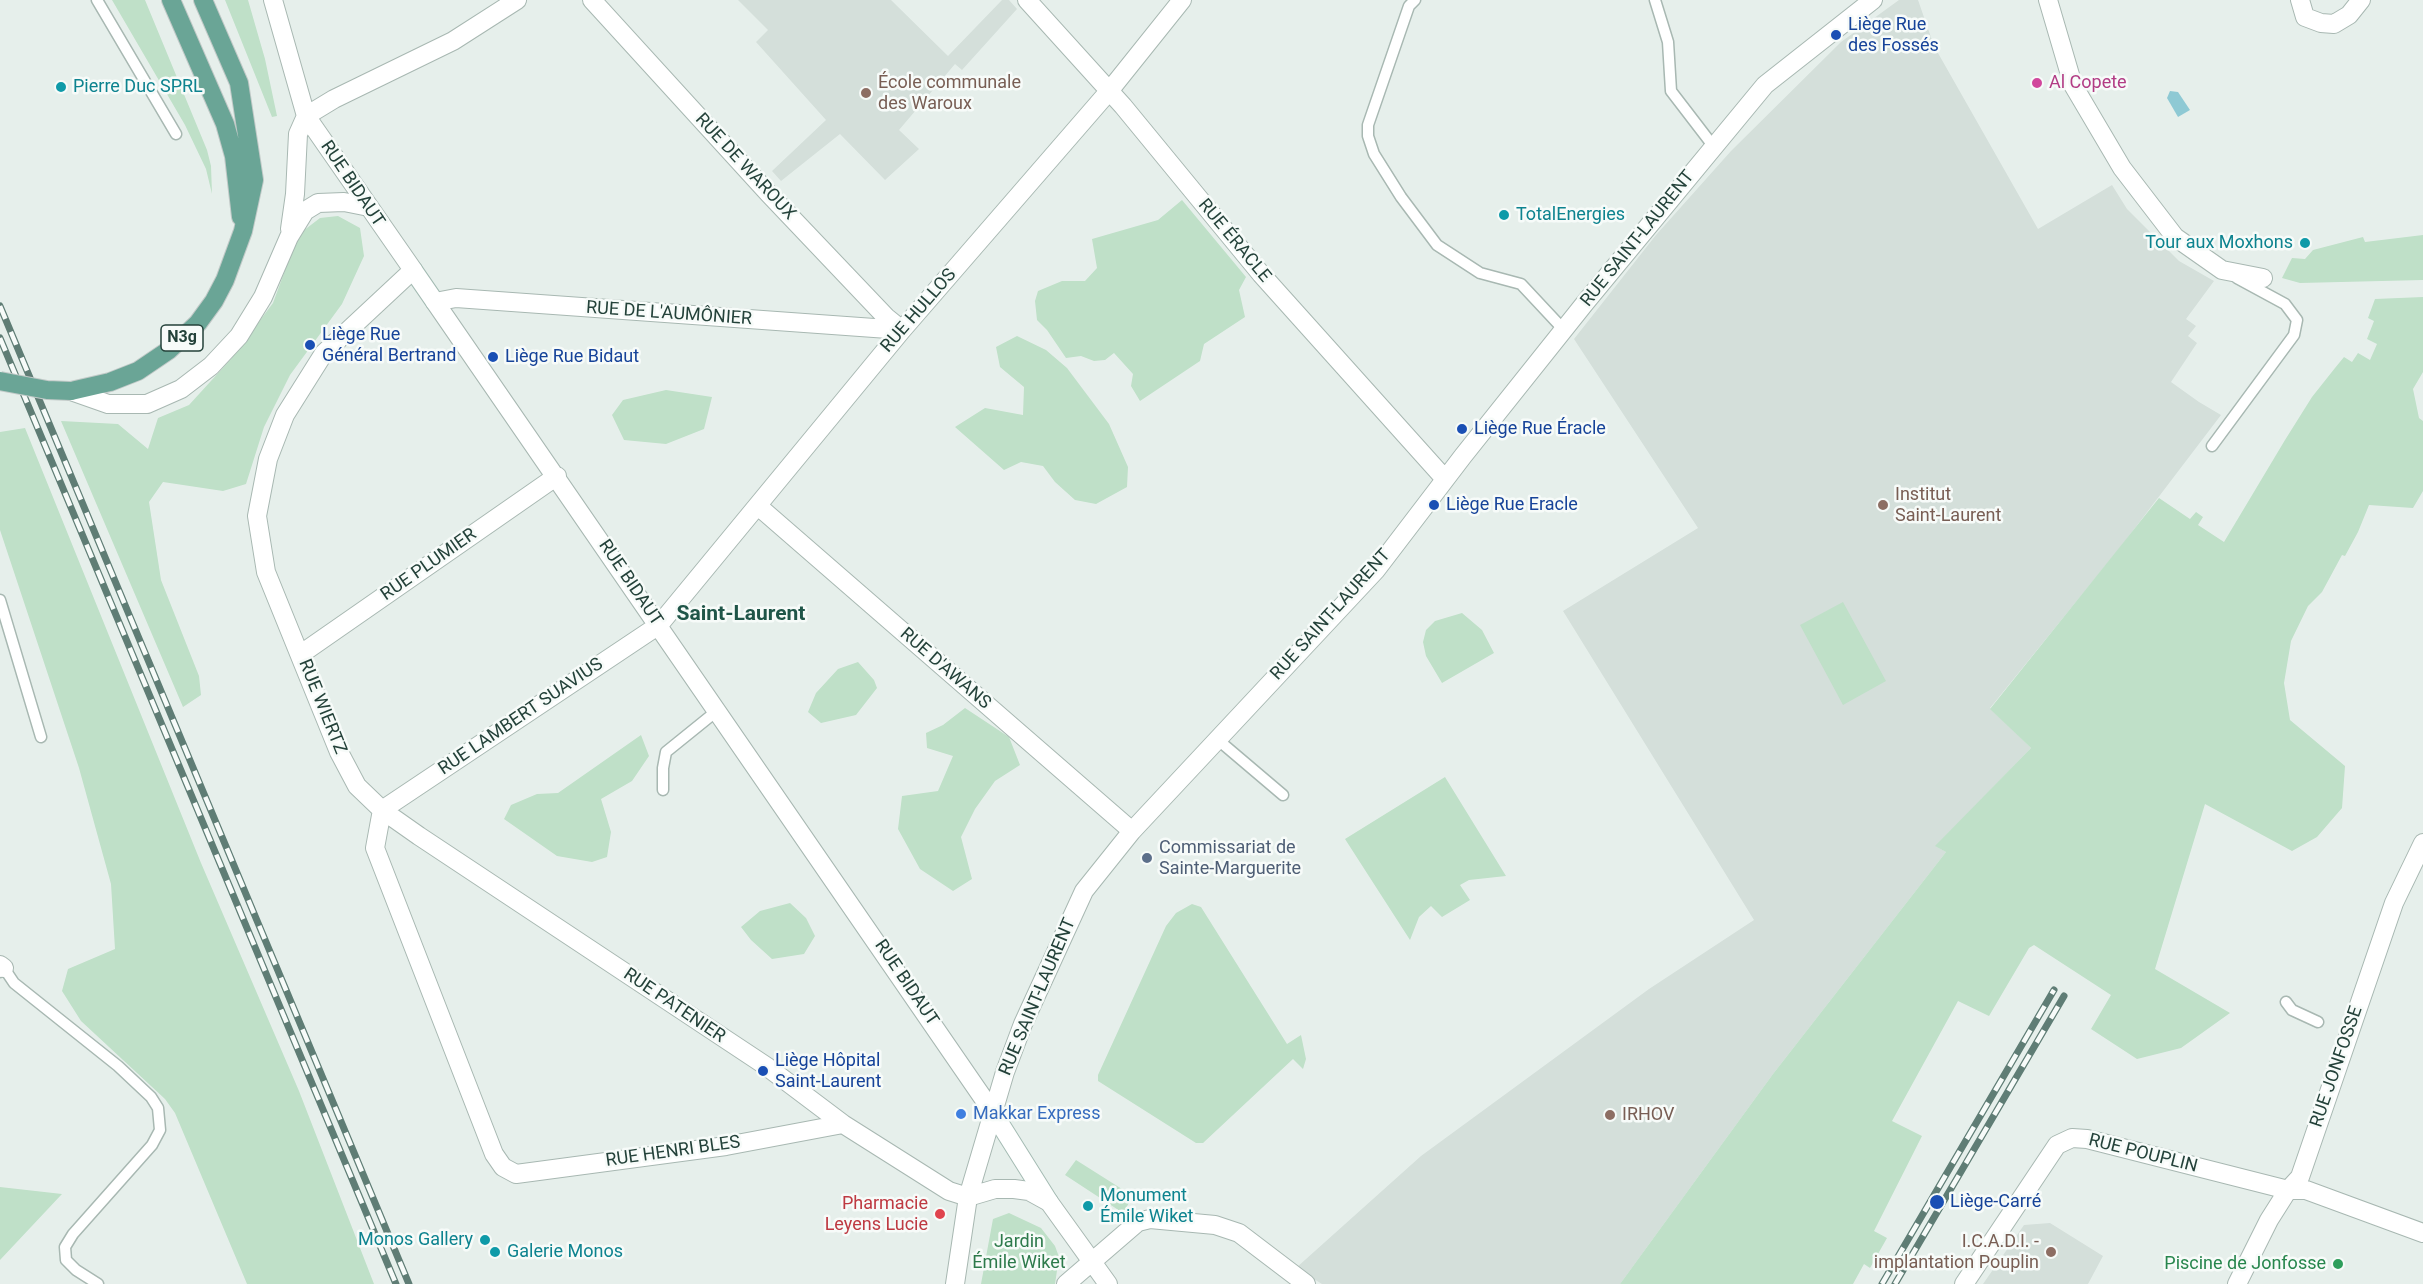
<!DOCTYPE html>
<html>
<head>
<meta charset="utf-8">
<style>
  body { margin:0 }
  canvas { display:block; background:#e6efeb }
</style>
</head>
<body>
<canvas width="2423" height="1284"></canvas>
<script>
const g = document.querySelector('canvas').getContext('2d');
g.lineJoin = 'round';
function fillPath(path, color) { g.fillStyle = color; g.fill(path, 'evenodd'); }
const shape = rows => new Path2D(rows.map(r => 'M' + r).join(''));
function stroke(path, color, width, dash) { g.strokeStyle = color; g.lineWidth = width; g.lineCap = dash ? 'butt' : 'round'; g.setLineDash(dash || []); g.stroke(path); }
function label(font, color, halo, rows, align = 'center') {
  g.font = font + ' Roboto,sans-serif'; g.lineWidth = 5; g.setLineDash([]); g.textBaseline = 'middle'; g.strokeStyle = halo; g.fillStyle = color; for (const [text, x, y, turn = 0] of rows) {
    g.save(); g.translate(x, y); g.rotate((+turn || 0) * Math.PI / 180); g.textAlign = isNaN(turn) ? turn : align; if (halo) g.strokeText(text, 0, 0); g.fillText(text, 0, 0); g.restore();
  }
}
fillPath(shape([
  [738,0,891,0,948,56,1002,0,1009,0,1017,9,962,70,955,64,899,130,919,149,885,180,840,134,781,181,772,171,826,120,756,42,768,30],
  [1899,0,1918,0,1934,46,2038,229,2112,185,2127,209,2179,261,2214,281,2186,319,2196,326,2188,336,2197,343,2171,382,2199,402,2221,415,2122,545,1990,708,2031,748,1936,846,1946,852,1773,1074,1620,1284,1322,1284,1296,1268,1421,1156,1649,989,1754,920,1563,611,1698,528,1574,339,1656,235,1731,151,1841,42],
  [2050,1223,2103,1256,2088,1284,1983,1284,2024,1225]
]), '#d4dfda');
fillPath(shape([
  [112,0,145,0,207,150,211,166,212,194,206,169,185,125],
  [225,0,248,0,265,59,277,116,272,117],
  [1182,200,1246,277,1239,290,1245,317,1204,344,1200,361,1140,401,1131,386,1133,374,1114,353,1105,360,1094,361,1081,356,1066,358,1047,330,1037,320,1035,301,1038,291,1062,281,1085,281,1097,268,1092,239,1158,220],
  [338,216,360,228,364,256,342,304,290,375,264,427,246,484,223,491,163,482,149,502,161,580,199,676,201,695,183,707,61,421,118,424,148,449,158,418,189,405,231,359,273,303,291,254,303,231,320,218],
  [2423,235,2423,280,2300,283,2282,278,2292,258,2305,259,2313,250,2363,237,2365,242],
  [2423,297,2423,372,2413,389,2419,418,2423,421,2423,491,2413,508,2369,505,2358,532,2345,556,2342,555,2322,592,2308,606,2291,641,2284,683,2290,720,2345,766,2342,808,2317,837,2292,851,2205,804,2155,969,2230,1013,2181,1048,2137,1059,2091,1029,2111,995,2034,945,2029,948,1989,1016,1958,1001,1892,1121,1922,1136,1874,1231,1887,1238,1870,1268,1864,1264,1853,1284,1620,1284,1773,1074,1946,852,1935,846,2031,748,1990,709,2159,498,2190,519,2196,512,2203,517,2198,525,2224,542,2285,440,2312,397,2335,368,2344,357,2352,362,2358,353,2370,360,2377,344,2367,339,2374,321,2368,318,2375,299],
  [1017,336,1046,350,1067,368,1109,424,1128,467,1127,487,1096,504,1075,500,1055,482,1043,466,1021,462,1004,470,955,427,985,408,1023,415,1024,387,1000,367,996,347],
  [666,390,712,397,704,429,666,444,624,440,612,415,623,400],
  [25,428,201,863,299,1091,374,1284,247,1284,175,1113,165,1099,81,1021,62,991,68,969,115,949,111,884,79,768,0,530,0,432],
  [1843,602,1886,681,1843,705,1800,625],
  [1462,613,1482,630,1494,653,1442,683,1426,656,1423,642,1426,630,1435,621],
  [858,662,874,680,877,688,856,715,821,723,808,712,816,693,838,669],
  [965,708,1009,737,1020,765,995,781,975,809,961,837,972,879,953,891,920,869,898,829,902,796,938,791,953,756,927,748,926,733,943,725],
  [641,735,649,756,632,781,601,799,611,832,607,857,592,862,557,856,504,819,511,805,537,794,558,793],
  [1445,777,1506,876,1469,880,1460,885,1470,900,1442,917,1431,906,1419,917,1410,940,1345,839],
  [790,903,806,918,815,936,804,954,772,959,751,940,741,927,760,911],
  [1192,904,1201,907,1287,1044,1301,1035,1306,1059,1303,1069,1293,1059,1203,1143,1196,1143,1098,1081,1098,1075,1166,926,1176,913],
  [1076,1160,1133,1196,1123,1213,1065,1175],
  [0,1187,62,1194,0,1260],
  [1009,1213,1041,1228,1055,1246,1059,1257,1055,1284,981,1284,993,1219]
]), '#bfe0c8');
fillPath(shape([
  [2170,91,2178,92,2190,110,2178,117,2167,98]
]), '#8ec9d4');
const lane = shape([
  [97,0,176,134],
  [1415,0,1409,6,1368,125,1368,136,1374,154,1401,197,1437,245,1480,273,1521,284,1564,330],
  [1655,0,1668,42,1671,91,1714,147],
  [2212,446,2294,335,2297,320,2285,304,2237,278],
  [0,600,41,737],
  [1217,739,1283,795],
  [663,790,663,768,666,752,718,710],
  [0,972,4,968,14,983,118,1066,151,1097,158,1108,160,1130,152,1145,73,1234,65,1247,66,1260,76,1270,98,1284],
  [2286,1002,2292,1010,2318,1022]
]);
const street = shape([
  [273,0,306,116,413,270,324,353,285,415,268,459,257,516,266,572,339,752,357,786,382,810,419,836,766,1066,843,1124,949,1191,968,1197],
  [592,0,769,194,886,317,902,330],
  [1027,0,1123,106,1261,274,1445,479],
  [2048,0,2073,85,2122,168,2175,237,2222,270,2263,278],
  [2300,0,2305,17,2321,23,2334,24,2349,15,2361,0],
  [306,116,334,99,453,41,517,0],
  [290,229,295,194,298,134,306,116],
  [902,330,456,298,435,302,992,1111],
  [71,391,108,404,147,404,181,389,211,366,239,336,263,297,289,237,305,211,318,203,344,202,369,207],
  [758,506,1132,831],
  [301,654,557,476],
  [382,810,659,625,902,330,1110,90,1182,0],
  [382,810,375,848,494,1154,503,1167,516,1174,726,1146,843,1124],
  [0,965,4,968],
  [968,1197,995,1189,1014,1189,1029,1191,1049,1202,1108,1284],
  [955,1284,968,1197,1005,1072,1023,1024,1084,891,1132,831,1376,570,1463,456,1585,303,1765,85,1873,0],
  [1066,1284,1138,1222,1150,1219,1215,1225,1239,1233,1306,1284],
  [1964,1284,2057,1145,2072,1138,2087,1139,2288,1190,2306,1190,2423,1233],
  [2237,1284,2269,1220,2288,1190,2300,1177,2394,903,2423,843]
]);
const secondary = shape([
  [413,270,435,302],
  [992,1111,1049,1202]
]);
const primary = shape([
  [171,0,225,124,234,156,241,217],
  [71,391,110,382,138,371,169,350,198,323,214,301,225,280,243,231,254,180,239,83,203,0]
]);
stroke(lane, '#a8b8b2', 13);
stroke(street, '#a8b8b2', 20);
stroke(secondary, '#a4bbb3', 20);
stroke(primary, '#c2cac8', 20);
stroke(lane, '#fff', 10);
stroke(street, '#fff', 18);
stroke(secondary, '#fff', 18);
stroke(primary, '#6aa596', 18);
const rail = shape([
  [0,306,409,1284],
  [0,338,396,1284],
  [1882,1284,2054,990],
  [1895,1284,2064,996]
]);
stroke(rail, '#5f7d75', 7);
stroke(rail, '#f7fbf9', 4.5, [14]);
const primaryBridge = shape([
  [0,381,47,390,71,391]
]);
stroke(primaryBridge, '#c2cac8', 20, []);
stroke(primaryBridge, '#6aa596', 18);
for (const [x, y, r, color] of [
  [1836,35,6,"#1a4fb4"],
  [2037,83,6,"#d1479c"],
  [61,87,6,"#0f9aa8"],
  [866,93,6,"#8d6e63"],
  [1504,215,6,"#0f9aa8"],
  [2305,243,6,"#0f9aa8"],
  [310,345,6,"#1a4fb4"],
  [493,357,6,"#1a4fb4"],
  [1462,429,6,"#1a4fb4"],
  [1434,505,6,"#1a4fb4"],
  [1883,505,6,"#8d6e63"],
  [1147,858,6,"#5c6f8a"],
  [763,1071,6,"#1a4fb4"],
  [961,1114,6,"#3f7fe0"],
  [1610,1115,6,"#8d6e63"],
  [1937,1202,8,"#1a4fb4"],
  [1088,1206,6,"#0f9aa8"],
  [940,1214,6,"#e0444e"],
  [485,1240,6,"#0f9aa8"],
  [495,1252,6,"#0f9aa8"],
  [2051,1252,6,"#8d6e63"],
  [2338,1264,6,"#2e9e5b"]
]) { const dot = new Path2D(); dot.arc(x, y, r, 0, 2 * Math.PI); g.fillStyle = color; g.fill(dot); stroke(dot, '#f7fbf9', 2); }
for (const [x, y, w] of [
  [182,338,42]
]) { const box = new Path2D(); box.roundRect(x - w / 2, y - 13, w, 26, 4.5); g.fillStyle = '#f7fbf9'; g.fill(box); stroke(box, '#24423a', 1.5); }
label('bold 16px', '#24423a', null, [
  ["N3g",182,338]
]);
label('18px', '#164399', '#f7fbf9', [
  ["Liège Rue",1848,25],
  ["des Fossés",1848,46],
  ["Liège Rue",322,335],
  ["Général Bertrand",322,356],
  ["Liège Rue Bidaut",505,357],
  ["Liège Rue Éracle",1474,429],
  ["Liège Rue Eracle",1446,505],
  ["Liège Hôpital",775,1061],
  ["Saint-Laurent",775,1082],
  ["Liège-Carré",1950,1202]
], 'left');
label('18px', '#785e54', '#f7fbf9', [
  ["École communale",878,83],
  ["des Waroux",878,104],
  ["Institut",1895,495],
  ["Saint-Laurent",1895,516],
  ["IRHOV",1622,1115],
  ["I.C.A.D.I. -",2039,1242,"right"],
  ["implantation Pouplin",2039,1263,"right"]
], 'left');
label('18px', '#b23c85', '#f7fbf9', [
  ["Al Copete",2049,83]
], 'left');
label('18px', '#0d838f', '#f7fbf9', [
  ["Pierre Duc SPRL",73,87],
  ["TotalEnergies",1516,215],
  ["Tour aux Moxhons",2293,243,"right"],
  ["Monument",1100,1196],
  ["Émile Wiket",1100,1217],
  ["Monos Gallery",473,1240,"right"],
  ["Galerie Monos",507,1252]
], 'left');
label('18px', '#24423a', '#f7fbf9', [
  ["RUE DE WAROUX",745,167,47],
  ["RUE BIDAUT",352,184,56],
  ["RUE SAINT-LAURENT",1638,239,-51],
  ["RUE ÉRACLE",1234,241,50],
  ["RUE HULLOS",919,311,-49],
  ["RUE DE L'AUMÔNIER",669,314,4],
  ["RUE PLUMIER",429,565,-35],
  ["RUE BIDAUT",630,583,56],
  ["RUE SAINT-LAURENT",1331,615,-48],
  ["RUE D'AWANS",945,669,41],
  ["RUE WIERTZ",322,707,68],
  ["RUE LAMBERT SUAVIUS",521,717,-34],
  ["RUE BIDAUT",906,983,56],
  ["RUE SAINT-LAURENT",1038,997,-67],
  ["RUE PATENIER",674,1006,34],
  ["RUE JONFOSSE",2337,1067,-71],
  ["RUE HENRI BLES",673,1152,-8],
  ["RUE POUPLIN",2143,1154,14]
]);
label('18px', '#4e5e75', '#f7fbf9', [
  ["Commissariat de",1159,848],
  ["Sainte-Marguerite",1159,869]
], 'left');
label('18px', '#366cbe', '#f7fbf9', [
  ["Makkar Express",973,1114]
], 'left');
label('18px', '#be3a42', '#f7fbf9', [
  ["Pharmacie",928,1204],
  ["Leyens Lucie",928,1225]
], 'right');
label('18px', '#2d7a4b', '#f7fbf9', [
  ["Jardin",1019,1242],
  ["Émile Wiket",1019,1263]
]);
label('18px', '#27864d', '#f7fbf9', [
  ["Piscine de Jonfosse",2326,1264]
], 'right');
label('bold 21px', '#1f5548', '#f7fbf9', [
  ["Saint-Laurent",741,615]
]);
</script>
</body>
</html>
